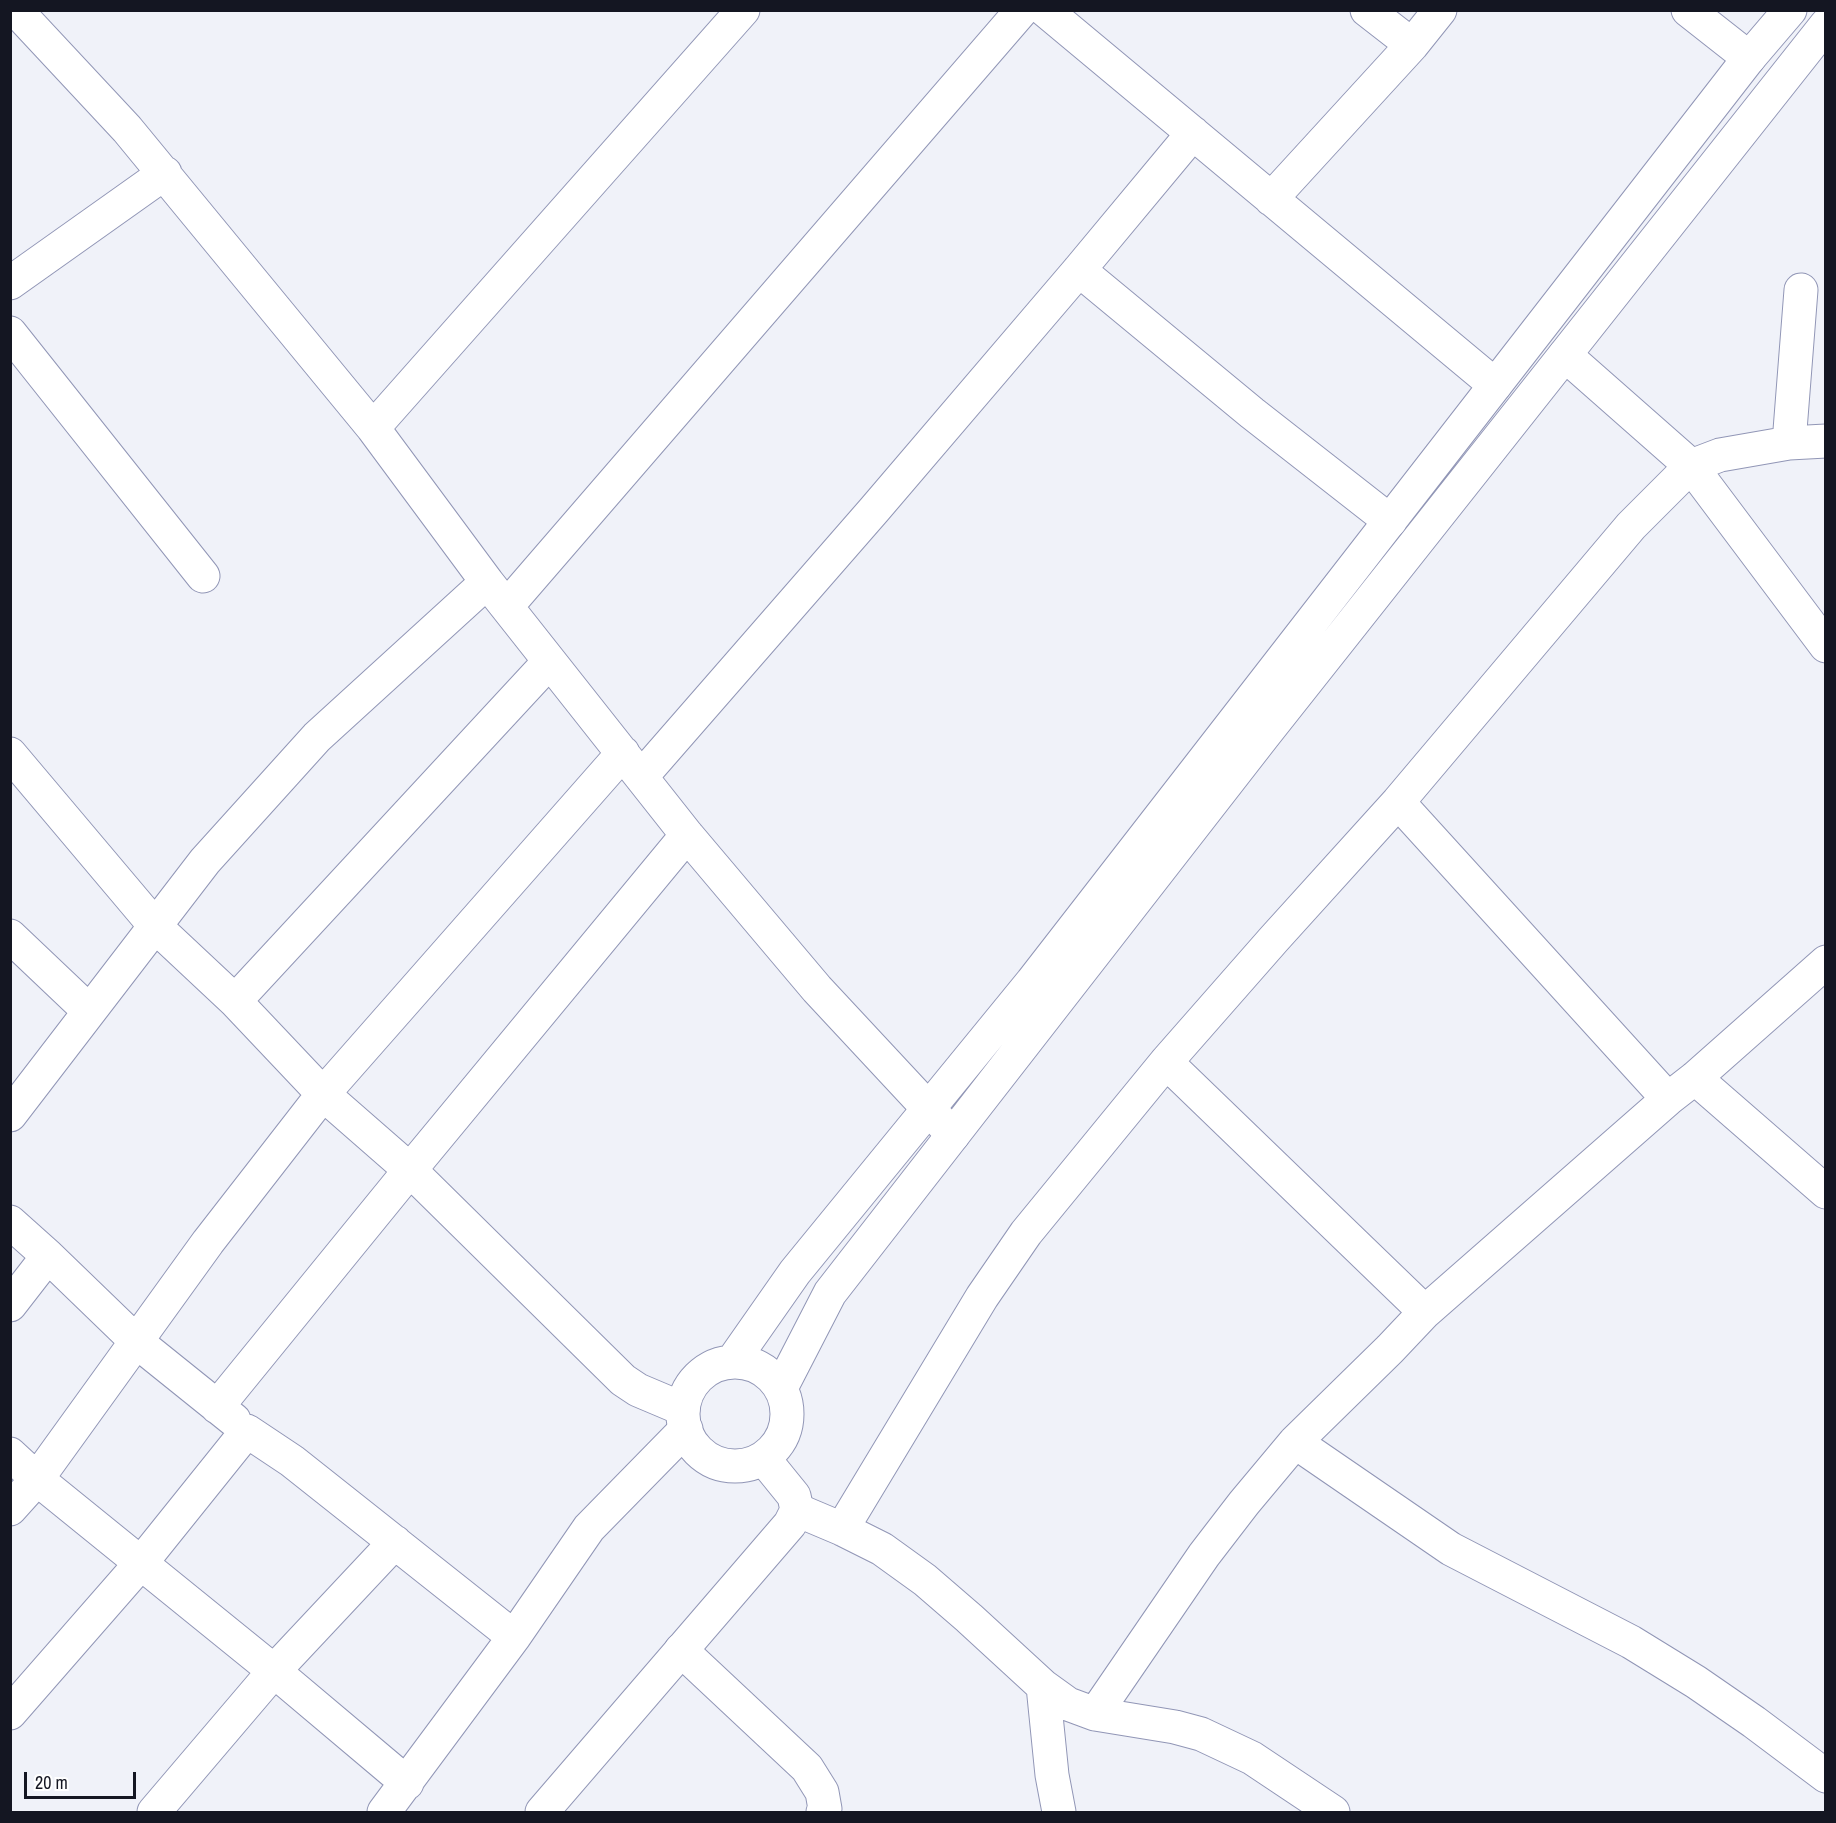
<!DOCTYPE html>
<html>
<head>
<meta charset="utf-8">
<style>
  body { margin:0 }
  #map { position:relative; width:1836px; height:1823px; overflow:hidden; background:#f0f2f9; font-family:"Archivo Narrow",sans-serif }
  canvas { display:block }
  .frame { position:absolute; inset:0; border:12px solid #141622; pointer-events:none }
  .scale { position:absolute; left:24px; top:1772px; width:112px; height:27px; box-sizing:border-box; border:3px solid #141622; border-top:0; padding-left:8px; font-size:18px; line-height:21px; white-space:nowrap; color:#141622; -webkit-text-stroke:4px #fff; paint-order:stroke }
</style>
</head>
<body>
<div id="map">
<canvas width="1836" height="1823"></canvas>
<div class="frame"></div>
<div class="scale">20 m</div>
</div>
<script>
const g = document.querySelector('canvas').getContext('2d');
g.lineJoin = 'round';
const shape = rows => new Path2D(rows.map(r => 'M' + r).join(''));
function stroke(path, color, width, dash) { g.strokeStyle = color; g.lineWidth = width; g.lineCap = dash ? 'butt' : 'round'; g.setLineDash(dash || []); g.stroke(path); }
const minor = shape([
  [16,10,127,129,373,428,487,582,687,835,817,989,953,1135],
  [1045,10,1495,385],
  [1367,10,1412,45],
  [1688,10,1749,58],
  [1271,199,1412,45,1440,10],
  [1079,270,1252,413,1390,521],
  [10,283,165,173],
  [10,333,203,576],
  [1565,355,1691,466,1826,646],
  [373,428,743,10],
  [1789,443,1801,290],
  [507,606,1022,10],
  [10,754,156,927,235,1001,323,1094,410,1170,623,1380,638,1390,683,1409],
  [642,776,874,510,1079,270,1193,133],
  [1398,802,1668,1099],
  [10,936,89,1011],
  [235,1001,549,662],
  [1166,1062,1425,1312],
  [1695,1078,1826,1192],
  [10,1115,205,861,317,737,487,582],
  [10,1222,48,1256,137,1342,234,1420],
  [10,1305,48,1256],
  [217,1407,410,1170,687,835],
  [1295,1442,1451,1549,1631,1642,1696,1682,1754,1722,1826,1776],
  [10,1454,37,1479,274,1671,407,1783],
  [10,1509,37,1479,208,1242,323,1094,623,753],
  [797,1510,842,1529,882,1549,925,1580,969,1618,1043,1686,1068,1704,1095,1714,1175,1727,1201,1734,1252,1758,1333,1812],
  [842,1529,982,1297,1026,1233,1166,1062,1274,939,1398,802,1631,526,1691,466,1720,455,1789,443,1826,441],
  [681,1650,807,1768,822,1792,825,1809,823,1812],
  [1043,1686,1052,1775,1059,1812],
  [10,1713,141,1563,247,1431,292,1461,514,1637],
  [1095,1714,1204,1555,1244,1503,1295,1442,1390,1349,1425,1312,1668,1099,1695,1078,1826,962],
  [154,1812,274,1671,395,1542],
  [384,1812,514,1637,589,1528,686,1429]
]);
const major = shape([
  '683 1414a52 52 0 1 1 104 0a52 52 0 1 1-104 0Z',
  [732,1362,795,1272,1032,982,1749,58,1790,10],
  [781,1388,830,1293,1264,735,1826,25],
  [542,1812,790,1524,797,1510,794,1496,764,1459]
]);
stroke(minor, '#9196b6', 35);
stroke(major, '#9196b6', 35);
stroke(minor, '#fff', 33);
stroke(major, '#fff', 33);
</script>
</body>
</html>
